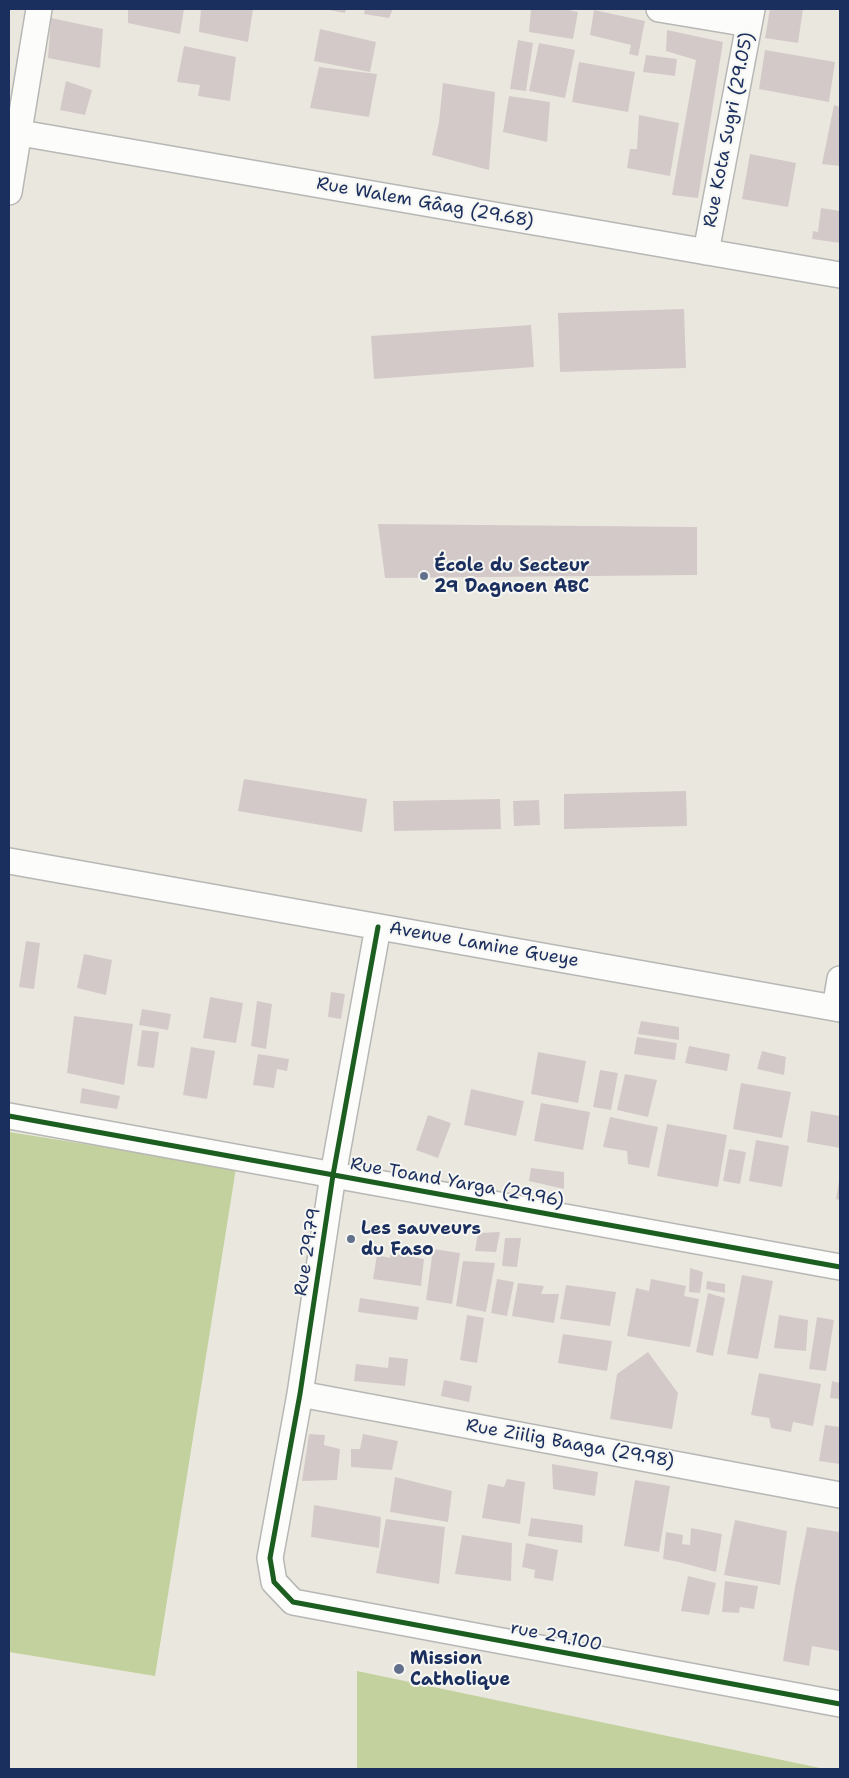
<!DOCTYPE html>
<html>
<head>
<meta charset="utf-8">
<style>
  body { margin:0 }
  #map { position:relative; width:849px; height:1778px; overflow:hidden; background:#eae8de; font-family:"Shantell Sans",sans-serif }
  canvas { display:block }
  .frame { position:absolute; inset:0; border:10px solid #1b2f5e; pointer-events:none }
</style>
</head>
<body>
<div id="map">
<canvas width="849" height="1778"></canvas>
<div class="frame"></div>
</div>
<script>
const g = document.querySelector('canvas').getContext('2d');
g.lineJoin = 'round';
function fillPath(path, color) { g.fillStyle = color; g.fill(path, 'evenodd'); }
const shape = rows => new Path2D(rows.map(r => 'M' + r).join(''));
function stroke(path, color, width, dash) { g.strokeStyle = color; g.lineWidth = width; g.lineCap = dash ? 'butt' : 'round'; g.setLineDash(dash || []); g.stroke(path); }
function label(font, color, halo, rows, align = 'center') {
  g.font = font + ' "Shantell Sans",sans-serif'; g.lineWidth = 4; g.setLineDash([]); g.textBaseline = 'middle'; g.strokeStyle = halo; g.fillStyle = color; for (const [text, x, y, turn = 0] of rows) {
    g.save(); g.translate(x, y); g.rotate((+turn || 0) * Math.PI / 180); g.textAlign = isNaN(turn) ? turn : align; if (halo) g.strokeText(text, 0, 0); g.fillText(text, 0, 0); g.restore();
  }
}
fillPath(shape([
  [9,1132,236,1168,155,1676,9,1652],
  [357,1671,825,1769,357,1769]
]), '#c2d19d');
fillPath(shape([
  [128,9,184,9,180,34,128,23],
  [201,9,253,9,248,42,199,32],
  [324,9,346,9,345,13],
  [365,9,393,9,389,18,364,14],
  [531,9,564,9,578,12,573,39,529,32],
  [770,9,803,9,798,43,765,38],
  [594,10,645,21,638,56,629,54,631,45,590,35],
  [51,18,103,29,100,68,48,58],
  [320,29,376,42,370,72,314,61],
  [667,30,723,42,698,198,672,195,696,60,666,51],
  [518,40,533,43,526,91,510,89],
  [539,43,575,50,565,98,529,91],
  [184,46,236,57,230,101,198,96,200,85,177,82],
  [765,50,835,62,829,102,759,89],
  [646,55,677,59,675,76,643,72],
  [579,62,635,72,628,112,572,102],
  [319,67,377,74,369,117,310,108],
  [66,81,92,90,85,115,60,110],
  [443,83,495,92,489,170,432,155,439,122],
  [509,96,550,102,547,142,503,132],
  [834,105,840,107,840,166,822,164],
  [639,115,679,123,670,176,627,168,630,149,637,149],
  [750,154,796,163,788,207,742,199],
  [821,208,840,211,840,243,812,239,813,231,818,232],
  [684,309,686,368,560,372,558,313],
  [531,325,534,367,374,379,371,336],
  [378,524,697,527,697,575,385,578],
  [244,779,367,799,362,832,238,811],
  [686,791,687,826,564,829,564,794],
  [500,799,501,829,394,831,393,801],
  [539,800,540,825,514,826,513,801],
  [26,941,40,943,34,989,19,987],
  [84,954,112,960,106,995,77,988],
  [331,992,345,994,341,1019,328,1017],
  [210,997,243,1003,236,1043,203,1038],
  [257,1001,272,1004,266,1049,251,1046],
  [142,1009,171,1014,168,1030,139,1025],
  [74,1016,133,1024,124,1085,67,1073],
  [641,1021,679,1027,679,1040,638,1034],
  [142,1030,159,1032,154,1068,137,1066],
  [637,1037,677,1043,675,1060,634,1054],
  [689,1046,730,1054,727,1071,685,1063],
  [191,1047,215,1051,207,1099,183,1095],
  [762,1051,786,1057,784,1075,757,1069],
  [538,1052,586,1061,578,1103,531,1094],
  [258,1054,289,1059,287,1071,277,1069,274,1088,253,1085],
  [600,1070,618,1073,611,1110,593,1107],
  [625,1074,657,1080,648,1117,617,1110],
  [741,1083,791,1092,782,1138,733,1129],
  [82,1088,120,1096,117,1109,80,1103],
  [471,1089,524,1101,516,1136,464,1125],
  [541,1103,590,1112,583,1150,534,1141],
  [811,1111,840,1116,840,1148,807,1142],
  [428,1115,451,1123,438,1158,416,1150],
  [610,1117,658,1127,649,1168,628,1164,627,1151,603,1147],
  [667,1124,727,1135,718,1187,657,1176],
  [756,1140,789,1146,782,1187,749,1181],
  [729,1149,746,1152,740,1184,723,1181],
  [531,1168,564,1172,564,1189,529,1181],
  [839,1181,840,1181,840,1200,836,1199],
  [500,1232,496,1252,475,1251,478,1233],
  [505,1238,521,1238,517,1267,502,1266],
  [433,1249,460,1253,452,1304,426,1300],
  [391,1253,424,1259,421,1286,373,1279,377,1255,390,1258],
  [463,1261,495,1263,486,1312,456,1306],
  [690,1268,703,1272,700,1293,689,1292],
  [742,1275,773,1281,758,1359,727,1354],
  [497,1279,514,1282,507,1316,491,1313],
  [651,1279,686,1286,684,1296,699,1299,690,1347,627,1336,636,1288,649,1291],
  [707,1281,725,1284,725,1293,706,1289],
  [518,1283,544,1286,541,1294,559,1294,554,1323,512,1316],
  [566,1285,616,1292,610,1326,560,1319],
  [708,1293,725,1298,713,1356,696,1352],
  [360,1298,419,1307,417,1320,358,1312],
  [467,1315,484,1318,477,1363,460,1360],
  [779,1315,808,1320,806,1351,774,1348],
  [817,1317,834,1320,826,1371,809,1369],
  [563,1334,612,1341,607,1371,558,1363],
  [648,1352,678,1393,672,1429,610,1419,617,1374],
  [389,1357,408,1359,405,1386,354,1381,356,1364,388,1368],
  [759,1373,821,1384,813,1426,793,1422,791,1432,771,1428,769,1418,751,1415],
  [444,1380,472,1386,469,1402,441,1396],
  [832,1381,840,1383,840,1399,830,1398],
  [825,1425,840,1427,840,1464,819,1461],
  [309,1434,325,1435,324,1445,340,1449,337,1480,302,1481],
  [363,1434,398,1441,392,1470,351,1467,351,1449,360,1449],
  [552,1464,598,1472,595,1496,553,1489],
  [395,1477,452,1491,448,1522,390,1512],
  [507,1479,525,1482,520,1524,482,1518,488,1484,504,1487],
  [635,1480,670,1486,659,1552,624,1546],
  [314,1505,381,1517,379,1548,311,1537],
  [531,1518,583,1525,582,1543,528,1536],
  [386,1519,445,1527,439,1584,376,1573],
  [735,1520,787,1531,780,1585,724,1575],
  [807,1527,840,1532,840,1651,812,1646,809,1666,783,1661,795,1587],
  [691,1528,722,1534,716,1572,679,1562,663,1559,666,1532,683,1535,682,1544,690,1545],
  [462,1535,512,1543,511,1581,455,1574],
  [526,1543,558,1550,553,1581,534,1578,535,1570,522,1567],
  [688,1576,716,1583,709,1615,681,1611],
  [725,1581,758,1586,754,1609,740,1607,739,1613,722,1612]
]), '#d4c9c9');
const street = shape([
  [659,9,749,24],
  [9,131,840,275],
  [9,192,39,9],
  [706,252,752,9],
  [9,861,840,1009],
  [378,927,333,1175,300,1394,270,1558,274,1582,293,1602,840,1704],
  [835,1008,840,979],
  [9,1116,840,1267],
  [300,1394,840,1495]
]);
stroke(street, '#b7b7b5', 28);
stroke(street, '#fcfcfa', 25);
stroke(shape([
  [378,927,333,1175,300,1394,270,1558,274,1582,293,1602,840,1704],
  [9,1116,840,1267]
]), '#1b5e20', 5);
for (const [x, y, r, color] of [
  [424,576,5,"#63708b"],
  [351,1239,5,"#63708b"],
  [399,1669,6,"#63708b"]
]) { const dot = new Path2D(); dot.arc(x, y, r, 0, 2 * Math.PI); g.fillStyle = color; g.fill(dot); stroke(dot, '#f6f6f2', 2); }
label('18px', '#1b2f5e', '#f6f6f2', [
  ["Rue Kota Sugri (29.05)",729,130,-79],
  ["Rue Walem Gâag (29.68)",425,203,10],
  ["Avenue Lamine Gueye",484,945,10],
  ["Rue Toand Yarga (29.96)",457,1183,10],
  ["Rue 29.79",308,1252,-81],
  ["Rue Ziilig Baaga (29.98)",570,1444,10],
  ["rue 29.100",556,1637,11]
]);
label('bold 18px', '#1b2f5e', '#f6f6f2', [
  ["École du Secteur",434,566],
  ["29 Dagnoen ABC",434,587],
  ["Les sauveurs",361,1229],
  ["du Faso",361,1250],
  ["Mission",410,1659],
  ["Catholique",410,1680]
], 'left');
</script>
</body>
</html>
